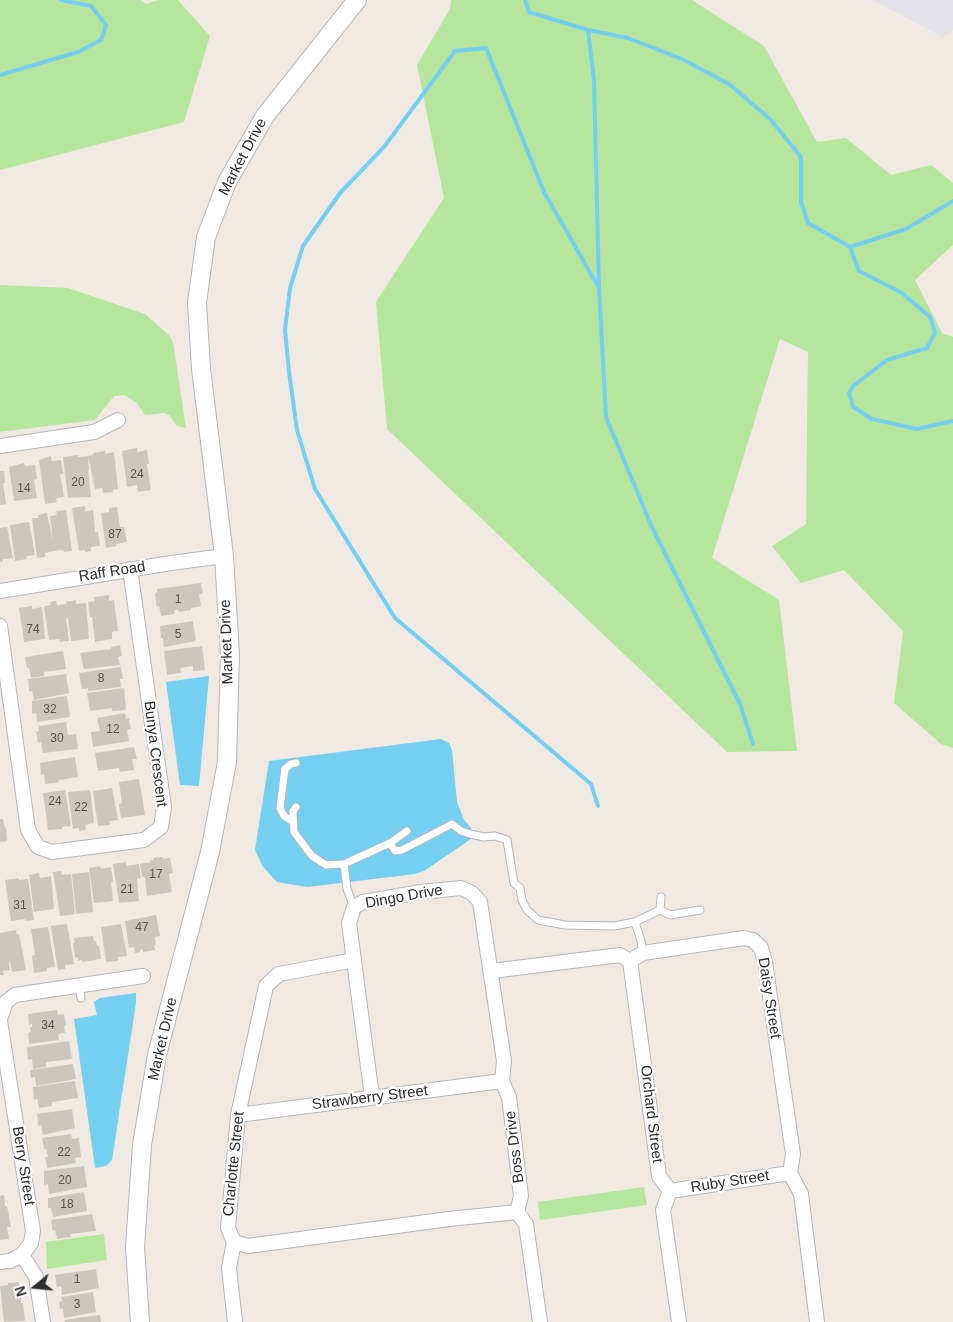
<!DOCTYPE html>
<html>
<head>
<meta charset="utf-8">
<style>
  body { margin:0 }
  #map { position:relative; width:953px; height:1322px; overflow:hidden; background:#efe9e1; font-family:Arial,sans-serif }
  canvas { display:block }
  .north { position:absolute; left:10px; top:1262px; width:50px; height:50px; -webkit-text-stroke:4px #fff; paint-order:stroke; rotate:253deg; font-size:14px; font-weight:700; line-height:20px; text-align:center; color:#2e2e2e }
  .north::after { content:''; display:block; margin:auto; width:18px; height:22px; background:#2e2e2e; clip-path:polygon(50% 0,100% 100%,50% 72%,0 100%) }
</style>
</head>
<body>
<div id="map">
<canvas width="953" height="1322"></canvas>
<div class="north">N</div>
</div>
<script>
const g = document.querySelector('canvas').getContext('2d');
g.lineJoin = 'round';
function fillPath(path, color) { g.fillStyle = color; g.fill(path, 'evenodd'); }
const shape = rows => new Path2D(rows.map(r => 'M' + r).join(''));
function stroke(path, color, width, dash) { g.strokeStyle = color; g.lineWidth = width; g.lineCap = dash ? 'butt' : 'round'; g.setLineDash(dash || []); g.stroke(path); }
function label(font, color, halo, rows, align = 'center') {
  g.font = font + ' Arial,sans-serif'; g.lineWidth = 4.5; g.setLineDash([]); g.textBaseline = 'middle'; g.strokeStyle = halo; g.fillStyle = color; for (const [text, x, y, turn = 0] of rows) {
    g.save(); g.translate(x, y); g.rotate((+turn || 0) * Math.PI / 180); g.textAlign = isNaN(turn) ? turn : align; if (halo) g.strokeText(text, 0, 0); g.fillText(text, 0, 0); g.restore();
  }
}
fillPath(shape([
  [872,0,953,0,953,30,943,37]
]), '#e3e1e8');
fillPath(shape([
  [0,0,141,0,146,4,159,0,178,0,210,36,184,122,0,170],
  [451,0,692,0,764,46,817,142,846,138,891,175,931,165,953,183,953,245,915,280,942,333,953,337,953,748,941,744,894,703,903,631,844,570,801,583,772,546,806,524,808,352,780,339,712,558,779,600,797,751,727,752,387,429,376,302,444,198,417,65,450,9],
  [0,285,68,288,145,314,169,335,173,342,186,428,177,426,169,415,164,413,145,415,137,403,125,395,114,396,95,420,0,432],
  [644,1187,647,1205,540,1220,538,1202],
  [104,1234,107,1260,47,1269,46,1242]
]), '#b6e59e');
fillPath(shape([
  [209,676,199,786,180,785,166,682],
  [441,739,449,743,452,750,457,802,464,820,471,828,474,837,424,871,415,874,307,887,277,882,263,867,255,850,269,761],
  [136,993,136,1003,112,1160,106,1166,95,1168,74,1019,97,1015,94,1002,100,998]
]), '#75cff0');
stroke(shape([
  [525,0,529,12,588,30,628,38,682,59,729,84,770,119,801,157,801,202,808,223,850,247,906,229,953,201],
  [588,30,594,80,599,288,606,417,651,525,740,704,753,744],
  [0,75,78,52,101,40,106,25,91,6,61,0],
  [850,247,859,271,902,293,930,317,935,333,927,348,887,360,853,386,849,393,853,407,872,419,917,429,953,421],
  [598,806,591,784,395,618,315,489,297,430,289,372,285,330,290,288,303,246,340,193,384,147,455,51,486,48,544,192,599,288]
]), '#75cff0', 4);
fillPath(shape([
  [137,448,137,452,147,450,149,464,147,464,151,490,138,492,137,485,127,487,122,451],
  [105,451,105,454,114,452,118,489,113,490,113,492,103,493,102,488,95,489,88,456,93,455,93,453],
  [78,455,78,457,88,456,89,470,88,470,91,497,68,498,63,457],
  [51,456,52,461,61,460,63,474,60,474,64,497,56,498,57,502,45,504,39,460],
  [24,463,25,466,35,465,37,479,34,480,37,498,14,501,9,467],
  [0,471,4,471,5,483,3,483,6,504,0,505],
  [85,506,85,511,93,510,95,532,98,532,100,546,91,547,91,551,85,552,85,550,79,551,72,508],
  [117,507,120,527,124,527,127,542,116,544,117,546,106,548,101,513,109,512,109,508],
  [66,510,72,551,64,552,63,550,54,551,45,553,45,557,37,558,32,518,38,518,38,515,47,513,53,541,50,516,57,515,56,511],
  [29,522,35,555,26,556,27,559,15,561,10,525],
  [7,527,13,558,3,559,3,562,0,562,0,528],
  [201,583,203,594,199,594,201,606,191,608,191,610,179,612,179,610,174,610,175,614,161,616,159,606,157,607,155,594,157,592,157,589],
  [109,595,109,601,114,600,118,631,112,632,112,639,95,642,92,617,90,617,88,602,95,601,94,597],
  [76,600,76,604,86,603,89,639,71,641,68,618,66,619,69,641,60,642,59,639,49,640,44,606,51,605,50,602,56,601,57,605,66,604,68,612,66,602],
  [32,606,32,609,42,607,45,639,24,642,19,608],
  [193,621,196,641,164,647,163,638,161,638,160,626],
  [120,645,122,656,118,657,120,665,84,669,80,653,111,649,111,647],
  [202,646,205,670,193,671,193,666,180,668,181,673,167,675,164,651],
  [63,651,66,669,44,672,44,676,31,678,29,668,27,668,25,657],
  [121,667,123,679,120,679,121,687,88,691,88,688,82,689,79,673],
  [66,674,69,693,34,700,32,691,29,692,28,679],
  [124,688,126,710,112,711,112,708,90,711,87,693],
  [67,696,70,717,37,722,36,713,32,714,32,701],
  [125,713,126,719,129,718,131,729,127,730,129,741,93,747,91,732,100,731,97,718],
  [66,722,68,735,76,734,78,749,43,753,41,742,38,743,36,732,39,731,38,726],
  [134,747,137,759,132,759,134,770,120,772,119,768,98,771,95,753],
  [75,757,78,777,59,780,59,782,45,784,44,774,41,775,40,763],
  [139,779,145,815,121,818,119,804,122,803,119,782],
  [112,788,118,820,109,821,110,825,98,826,93,791],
  [65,790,71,826,62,827,62,829,48,830,43,793],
  [90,790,94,823,85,825,86,830,79,831,79,828,73,829,68,792],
  [0,819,3,819,5,828,6,828,7,841,0,842],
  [163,857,163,859,170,858,173,873,169,874,172,892,147,896,145,877,142,877,140,864,150,862,150,860,153,860,153,858],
  [126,862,127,866,139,864,141,878,137,879,139,901,119,903,113,864],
  [100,866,101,869,111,867,113,882,111,882,113,901,94,903,89,868],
  [61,871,62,875,71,874,75,914,60,916,53,872],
  [89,872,93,912,76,914,72,874],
  [39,873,40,878,51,876,54,909,34,912,29,875],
  [19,878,19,880,28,879,34,920,25,921,25,919,11,921,5,880],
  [156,915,160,936,155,937,156,945,154,945,155,950,143,952,143,949,140,950,140,952,135,953,134,947,129,948,125,921],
  [67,924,74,964,65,965,65,969,58,970,51,926],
  [121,924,127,956,118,957,118,961,106,962,101,927],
  [48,927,55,967,47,968,47,971,34,973,32,956,35,955,31,929],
  [16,930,17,935,19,934,26,970,12,972,10,962,9,962,10,970,3,971,4,975,0,975,0,933],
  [93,936,94,941,96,941,97,946,99,946,101,959,82,962,82,960,78,961,78,957,75,958,73,943,75,943,74,938],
  [57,1010,58,1015,64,1014,66,1025,64,1026,65,1033,58,1034,59,1040,29,1044,28,1033,31,1032,30,1027,32,1027,32,1024,29,1025,28,1014],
  [69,1041,72,1059,46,1062,46,1067,33,1069,32,1059,28,1060,27,1047],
  [73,1064,76,1079,36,1086,35,1077,31,1078,30,1070],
  [75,1081,78,1098,52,1102,52,1106,39,1108,37,1099,34,1100,33,1087],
  [72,1109,75,1128,43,1135,41,1125,38,1126,37,1114],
  [71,1134,72,1139,79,1138,81,1157,75,1158,76,1163,47,1168,45,1157,48,1157,46,1149,44,1149,42,1138],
  [84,1166,87,1187,49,1194,48,1184,44,1185,44,1171],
  [84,1192,87,1211,53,1217,51,1208,48,1208,48,1198],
  [4,1195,5,1206,7,1206,11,1227,7,1227,9,1239,0,1240,0,1196],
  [92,1214,96,1231,70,1234,71,1237,57,1239,55,1230,53,1231,51,1220],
  [96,1269,99,1288,62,1295,61,1286,57,1287,55,1275],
  [19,1282,21,1303,23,1303,25,1321,4,1322,0,1286,8,1285,8,1283],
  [93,1292,96,1312,64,1318,63,1308,60,1309,59,1302,62,1301,61,1297],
  [100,1315,101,1322,65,1322,64,1320]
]), '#cbc7bf');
const service = shape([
  [296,807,293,811,294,832,312,856,326,865,344,864,347,889,354,907],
  [292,821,284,816,280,808,285,769,291,764,296,763],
  [390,843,395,851,402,850,452,824,461,831,470,834,484,837,495,836,507,840,514,883,520,888,522,900,527,910,538,920,565,925,614,926,635,922,641,941,643,953],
  [344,864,390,843,407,831],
  [660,910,670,915,700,910],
  [635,922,660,910,661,897],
  [79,986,81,998]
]);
const minor = shape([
  [0,446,94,432,118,420],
  [0,591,171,563,224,556],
  [0,626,28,830,38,847,52,852,144,840,161,827,164,807,130,569],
  [354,960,279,974,266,986,238,1115,228,1228,234,1242,248,1246,449,1219,517,1212],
  [630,961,659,1176,670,1191,663,1210,679,1322],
  [492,971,620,955,630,961,643,953,744,938,753,940,761,948,765,962,793,1154,790,1173,801,1194,817,1322],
  [0,1019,6,1002,15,995,143,976],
  [0,1021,33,1231,31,1243,22,1255,10,1261,0,1262],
  [372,1097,349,923,354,907,363,902,421,892,461,888,472,893,480,902,504,1061,502,1081,509,1097,521,1196,517,1212,526,1224,540,1322],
  [238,1115,502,1081],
  [670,1191,790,1173],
  [234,1242,229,1268,235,1322],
  [22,1255,36,1277,43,1322]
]);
const tertiary = shape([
  [140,1322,135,1247,142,1145,157,1055,210,852,227,762,230,655,224,556,201,369,197,303,206,237,227,182,265,116,357,0]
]);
stroke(service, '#b4b7c1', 9);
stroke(minor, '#b4b7c1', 16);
stroke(tertiary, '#b4b7c1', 20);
stroke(service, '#fff', 7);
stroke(minor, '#fff', 14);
stroke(tertiary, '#fff', 18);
label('12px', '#555452', null, [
  ["24",137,475],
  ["20",78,483],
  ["14",24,489],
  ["87",115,535],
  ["1",178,600],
  ["74",33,630],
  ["5",178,635],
  ["8",101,679],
  ["32",50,710],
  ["12",113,730],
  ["30",57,739],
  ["24",55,802],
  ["22",81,808],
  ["17",156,875],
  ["21",127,890],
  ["31",20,906],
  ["47",142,928],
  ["34",48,1026],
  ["22",64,1153],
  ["20",65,1181],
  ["18",67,1205],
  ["1",77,1280],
  ["3",77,1305]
]);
label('15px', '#2e2e2e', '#fff', [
  ["Market Drive",243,157,-62],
  ["Raff Road",112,572,-9],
  ["Market Drive",227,642,-92],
  ["Bunya Crescent",155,754,83],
  ["Dingo Drive",404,897,-10],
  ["Daisy Street",769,998,81],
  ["Market Drive",163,1039,-77],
  ["Strawberry Street",370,1098,-7],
  ["Orchard Street",651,1114,83],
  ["Boss Drive",515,1147,-97],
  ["Charlotte Street",234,1164,-84],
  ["Berry Street",23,1166,81],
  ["Ruby Street",730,1182,-9]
]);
</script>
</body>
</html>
